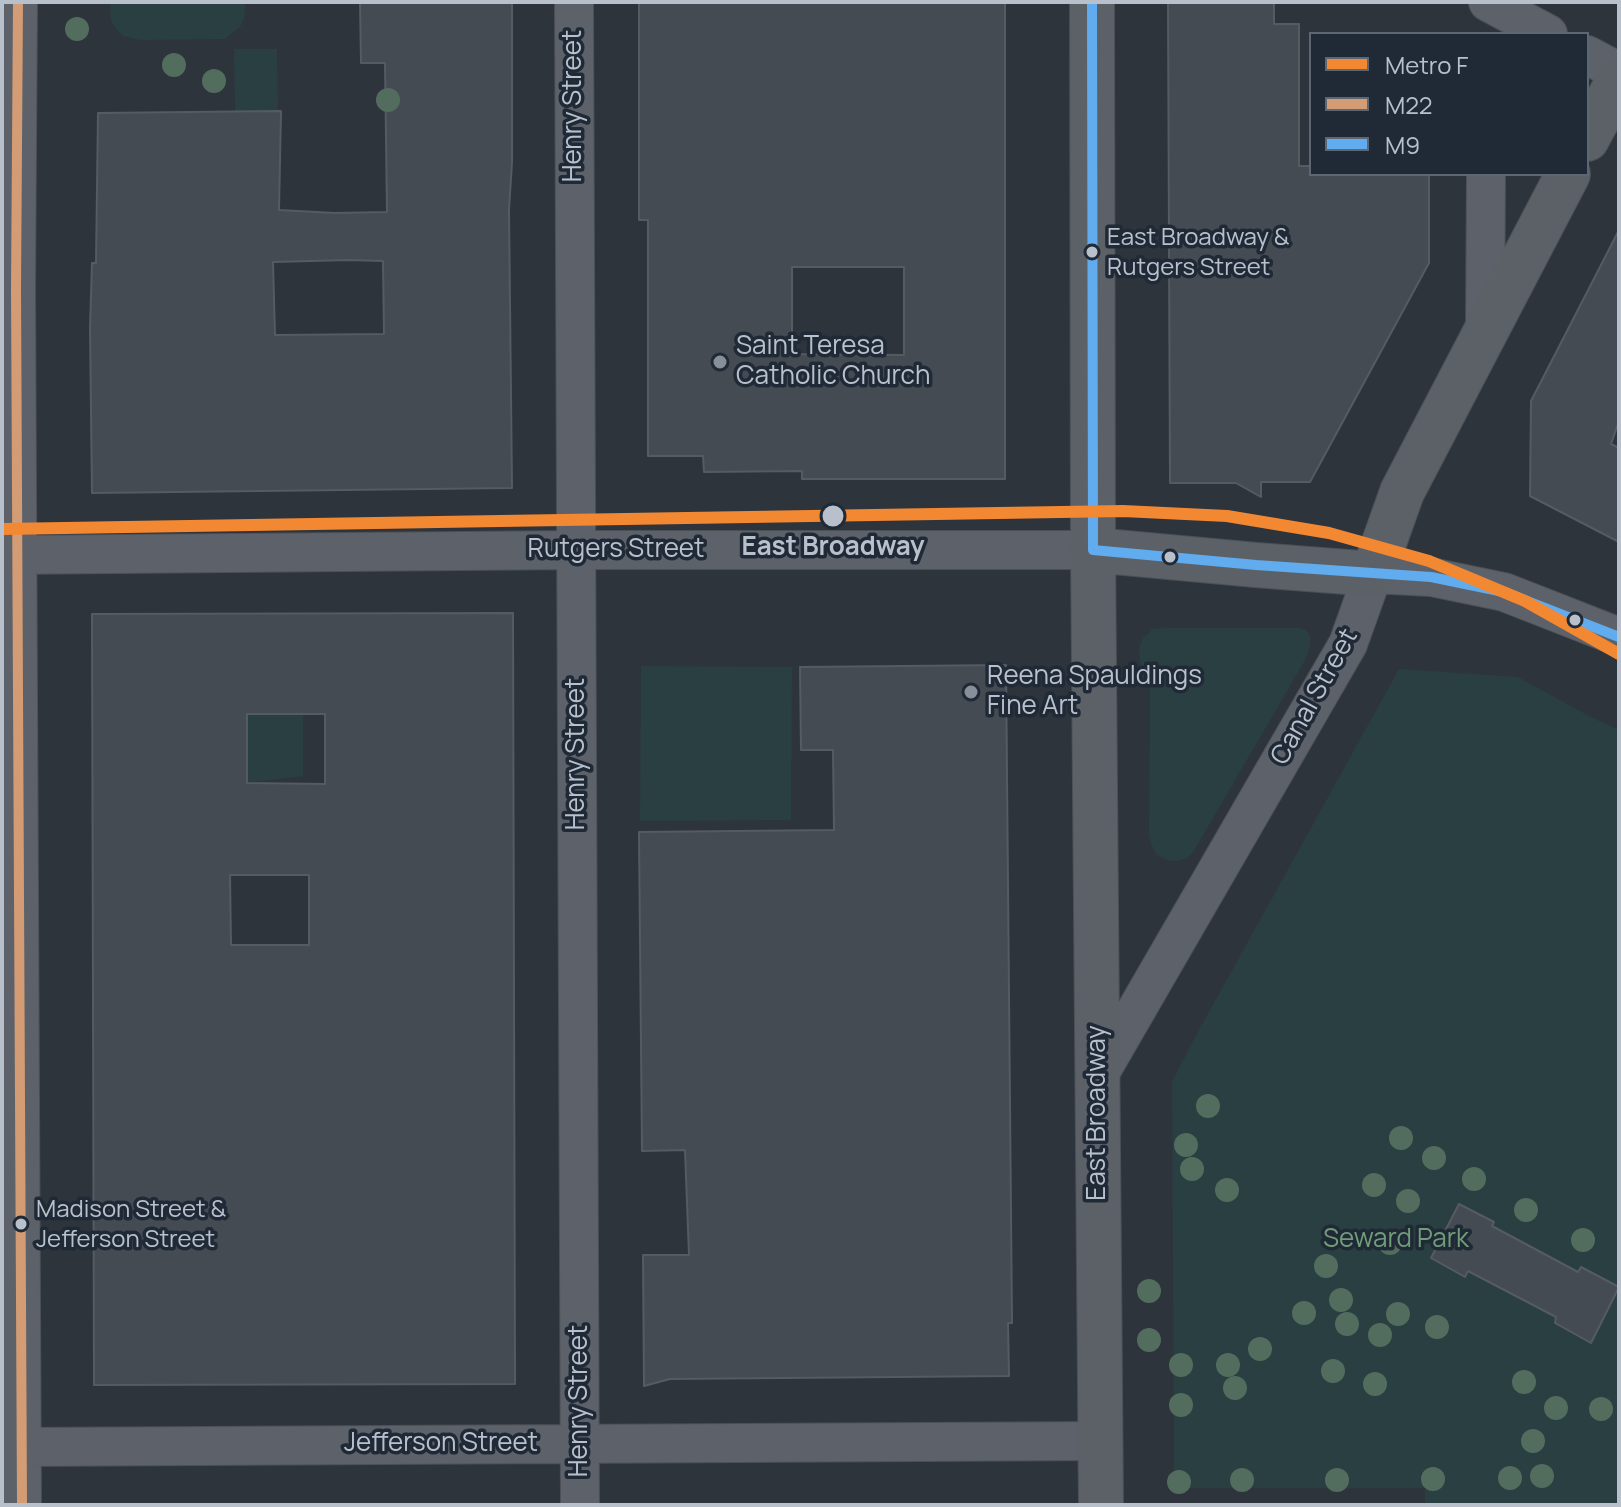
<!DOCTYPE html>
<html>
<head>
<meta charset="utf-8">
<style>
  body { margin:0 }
  #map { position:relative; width:1621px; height:1507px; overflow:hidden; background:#2d343c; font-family:Manrope,sans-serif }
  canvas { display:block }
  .frame { position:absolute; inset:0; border:4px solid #b8c0cc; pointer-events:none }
  .legend { position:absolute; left:1309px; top:32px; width:280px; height:144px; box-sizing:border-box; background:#202a37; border:2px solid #5d6673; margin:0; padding:10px 14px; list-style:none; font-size:24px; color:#b8c0cc }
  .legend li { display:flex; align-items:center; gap:16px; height:40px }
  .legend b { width:40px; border:2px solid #5d6673 }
</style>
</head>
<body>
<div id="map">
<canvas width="1621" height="1507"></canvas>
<div class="frame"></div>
<ul class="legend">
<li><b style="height:10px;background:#f38833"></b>Metro F</li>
<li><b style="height:10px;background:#d39c74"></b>M22</li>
<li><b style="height:10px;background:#60acee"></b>M9</li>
</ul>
</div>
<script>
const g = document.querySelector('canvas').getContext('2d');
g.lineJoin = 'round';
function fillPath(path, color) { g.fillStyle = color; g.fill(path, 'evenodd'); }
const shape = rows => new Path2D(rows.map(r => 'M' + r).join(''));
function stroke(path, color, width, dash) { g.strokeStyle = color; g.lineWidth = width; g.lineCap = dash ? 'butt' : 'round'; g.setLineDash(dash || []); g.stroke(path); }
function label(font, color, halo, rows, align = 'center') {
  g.font = font + ' Manrope,sans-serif'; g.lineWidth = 7; g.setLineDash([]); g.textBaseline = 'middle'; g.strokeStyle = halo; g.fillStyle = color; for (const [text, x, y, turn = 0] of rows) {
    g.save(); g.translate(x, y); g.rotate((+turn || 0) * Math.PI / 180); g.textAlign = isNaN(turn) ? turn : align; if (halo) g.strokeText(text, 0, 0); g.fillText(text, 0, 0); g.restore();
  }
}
fillPath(shape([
  [110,2,245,2,245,10,244,19,240,27,225,39,140,40,123,36,116,29,111,21],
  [234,49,277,49,278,111,235,111],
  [303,614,303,776,247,783,242,717],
  [1164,628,1298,628,1306,630,1310,636,1310,648,1304,662,1192,854,1187,858,1178,861,1170,861,1157,855,1152,846,1149,836,1150,691,1149,683,1141,670,1139,648,1143,638,1153,629],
  [641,666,792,667,791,820,640,821],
  [1399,669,1518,677,1589,716,1619,730,1619,1505,1425,1505,1425,1488,1174,1488,1172,1082,1194,1039]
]), '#2a3f42');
const building = shape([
  [360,2,512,2,512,162,509,210,512,488,92,493,90,328,92,263,96,263,98,113,281,111,279,210,335,213,387,212,385,63,361,63,360,2],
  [349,260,383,261,384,334,275,335,273,262,349,260],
  [639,2,1005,2,1005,479,802,479,802,471,704,472,703,456,648,456,648,220,639,220,639,2],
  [792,267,904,267,904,355,792,354,792,267],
  [1168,2,1274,2,1274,24,1299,24,1299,166,1311,166,1311,174,1429,174,1429,263,1310,482,1261,482,1261,497,1236,483,1170,483,1168,2],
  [1619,230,1619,421,1611,444,1619,448,1619,542,1530,496,1531,401,1619,230],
  [513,613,515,1384,94,1385,92,614,513,613],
  [247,714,325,714,325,784,247,783,247,714],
  [230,875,309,875,309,945,231,945,230,875],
  [1006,665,1012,1323,1008,1323,1009,1376,670,1379,644,1386,643,1255,689,1255,685,1150,642,1151,639,832,834,830,833,750,801,750,800,667,1006,665],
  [1459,1204,1494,1222,1492,1226,1578,1272,1581,1267,1619,1287,1591,1343,1555,1323,1556,1317,1468,1271,1465,1277,1431,1258,1459,1204]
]);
fillPath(building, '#454b52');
stroke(building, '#555b63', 2);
const street = shape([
  [18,2,16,288,22,1505],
  [574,2,580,1505],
  [1488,2,1548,34],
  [1587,55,1619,72],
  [1485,331,1486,174],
  [2,555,576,550,1093,550],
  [1097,1078,1348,644,1373,574,1431,577,1504,592,1619,637],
  [22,1447,1101,1441]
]);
const secondary = shape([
  [1092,2,1093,550,1101,1505],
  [1587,139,1619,79],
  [1093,550,1256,565,1373,574,1402,492,1568,174]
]);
stroke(street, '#4b5056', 40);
stroke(secondary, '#4b5056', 46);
stroke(street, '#5d626a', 38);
stroke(secondary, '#5c6168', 44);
stroke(shape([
  [18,2,16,288,22,1505]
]), '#d39c74', 10);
stroke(shape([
  [1092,2,1093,550],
  [1093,550,1256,565,1431,577,1504,592,1619,637]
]), '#60acee', 10);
stroke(shape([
  [2,529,1123,511,1227,516,1329,533,1429,561,1525,601,1619,654]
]), '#f38833', 12);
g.fillStyle = '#526d5d';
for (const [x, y] of [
  [77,29],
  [174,65],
  [214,81],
  [388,100],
  [1208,1106],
  [1401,1138],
  [1186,1145],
  [1434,1158],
  [1192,1169],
  [1474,1179],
  [1374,1185],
  [1227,1190],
  [1408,1201],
  [1526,1210],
  [1583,1240],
  [1390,1243],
  [1326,1266],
  [1149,1291],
  [1341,1300],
  [1304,1313],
  [1398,1314],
  [1347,1324],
  [1437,1327],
  [1380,1335],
  [1149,1340],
  [1260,1349],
  [1181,1365],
  [1228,1365],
  [1333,1371],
  [1524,1382],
  [1375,1384],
  [1235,1388],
  [1181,1405],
  [1556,1408],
  [1601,1409],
  [1533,1441],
  [1542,1476],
  [1510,1478],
  [1433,1479],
  [1242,1480],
  [1337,1480],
  [1179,1482]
]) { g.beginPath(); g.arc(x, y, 12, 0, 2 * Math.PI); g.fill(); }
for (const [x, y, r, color] of [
  [1092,252,7,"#b8c0cc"],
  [720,362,8,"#878f9a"],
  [833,516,12,"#b8c0cc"],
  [1170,557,7,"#b8c0cc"],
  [1575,620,7,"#b8c0cc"],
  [971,692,8,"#878f9a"],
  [21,1224,7,"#b8c0cc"]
]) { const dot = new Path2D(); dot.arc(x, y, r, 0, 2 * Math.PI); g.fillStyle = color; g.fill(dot); stroke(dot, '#202a37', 3); }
label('24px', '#b8c0cc', '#202a37', [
  ["East Broadway &",1107,238],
  ["Rutgers Street",1107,268],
  ["Madison Street &",36,1210],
  ["Jefferson Street",36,1240]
], 'left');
label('26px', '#b8c0cc', '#202a37', [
  ["Henry Street",574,106,-90],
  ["Rutgers Street",616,550],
  ["Canal Street",1315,697,-61],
  ["Henry Street",577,754,-90],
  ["East Broadway",1098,1113,-90],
  ["Henry Street",580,1401,-90],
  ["Jefferson Street",441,1444]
]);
label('26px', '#b8c0cc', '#202a37', [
  ["Saint Teresa",736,347],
  ["Catholic Church",736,377],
  ["Reena Spauldings",987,677],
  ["Fine Art",987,707]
], 'left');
label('bold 26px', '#b8c0cc', '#202a37', [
  ["East Broadway",833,548]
]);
label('26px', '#709c78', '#202a37', [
  ["Seward Park",1396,1240]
]);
</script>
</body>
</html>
